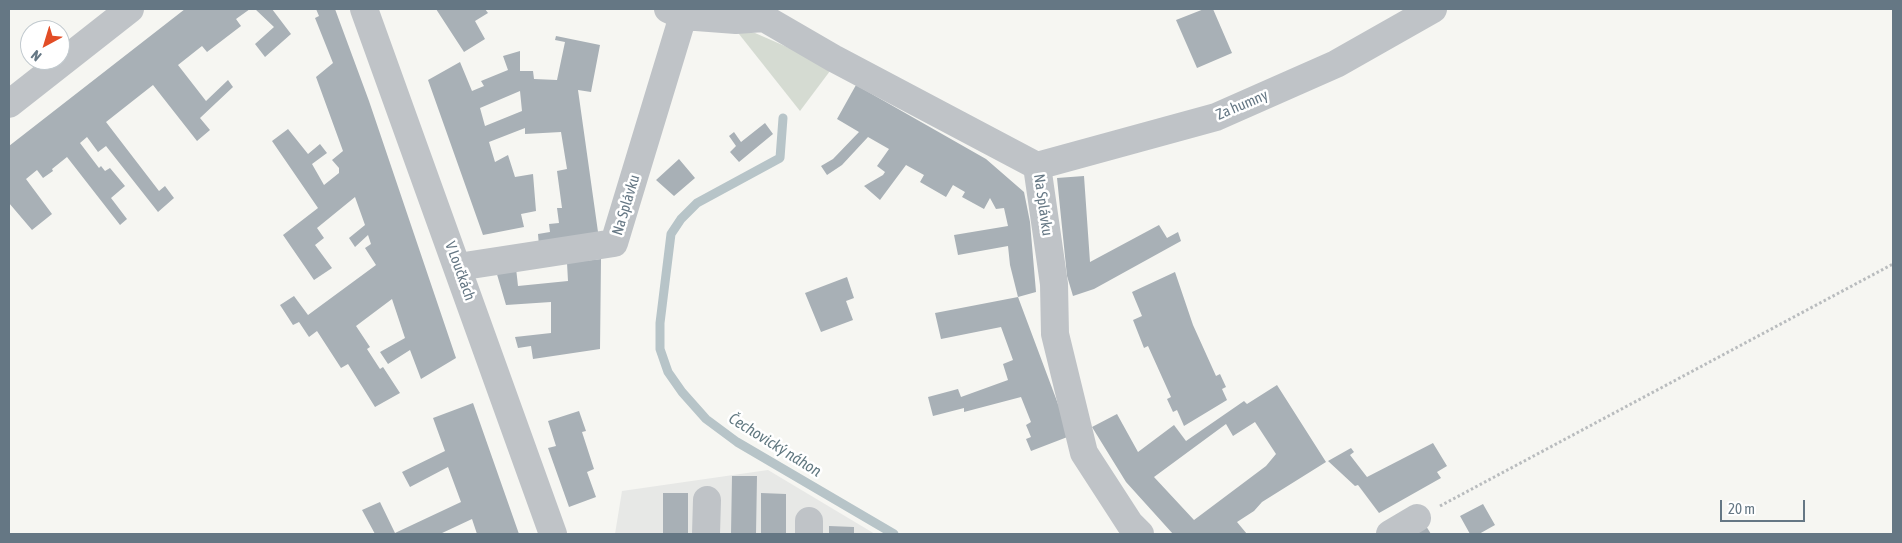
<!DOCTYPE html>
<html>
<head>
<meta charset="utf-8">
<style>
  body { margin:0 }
  #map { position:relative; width:1902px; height:543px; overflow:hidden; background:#f6f6f2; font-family:"Asap Condensed",sans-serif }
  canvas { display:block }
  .frame { position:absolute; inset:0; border:10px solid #657784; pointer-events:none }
  .north { position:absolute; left:20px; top:20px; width:50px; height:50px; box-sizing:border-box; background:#fff; border:1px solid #c1c9ce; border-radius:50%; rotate:219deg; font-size:14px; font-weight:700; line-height:20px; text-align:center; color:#657784 }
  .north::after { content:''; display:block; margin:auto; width:18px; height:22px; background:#e24d26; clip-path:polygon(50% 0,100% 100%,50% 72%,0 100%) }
  .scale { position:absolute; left:1720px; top:500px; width:85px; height:22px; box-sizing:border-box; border:2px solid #657784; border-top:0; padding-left:6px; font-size:15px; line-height:18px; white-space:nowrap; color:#657784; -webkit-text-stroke:4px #fff; paint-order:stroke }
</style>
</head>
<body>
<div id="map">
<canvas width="1902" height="543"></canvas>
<div class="frame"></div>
<div class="north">N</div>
<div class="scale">20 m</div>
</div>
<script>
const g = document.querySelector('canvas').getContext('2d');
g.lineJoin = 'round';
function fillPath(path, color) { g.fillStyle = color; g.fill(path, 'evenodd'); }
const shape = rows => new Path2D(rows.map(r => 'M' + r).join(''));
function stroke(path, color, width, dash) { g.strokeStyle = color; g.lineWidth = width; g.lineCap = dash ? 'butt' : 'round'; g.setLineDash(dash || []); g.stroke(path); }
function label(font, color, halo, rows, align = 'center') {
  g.font = font + ' "Asap Condensed",sans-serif'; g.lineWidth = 5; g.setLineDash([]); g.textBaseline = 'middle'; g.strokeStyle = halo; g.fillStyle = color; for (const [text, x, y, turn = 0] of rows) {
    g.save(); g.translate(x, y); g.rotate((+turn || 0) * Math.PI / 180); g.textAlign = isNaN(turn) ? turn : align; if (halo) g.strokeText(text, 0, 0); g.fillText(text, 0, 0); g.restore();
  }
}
fillPath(shape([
  [768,470,875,534,615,534,622,491]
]), '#e7e8e6');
fillPath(shape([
  [735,29,755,33,794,50,830,71,800,111]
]), '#d5dbd2');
stroke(shape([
  [783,118,780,158,697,203,681,219,671,234,660,323,660,349,668,372,682,392,706,419,737,442,894,534]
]), '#b7c4c8', 9);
fillPath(shape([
  [185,9,250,9,236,19,241,26,207,52,202,46,178,65,206,101,228,80,233,87,200,118,210,130,197,141,153,85,106,122,159,191,165,186,174,198,158,212,106,146,98,152,87,137,80,143,99,168,101,166,105,171,110,168,125,186,111,198,127,219,120,225,67,157,52,169,53,171,43,178,37,170,26,179,52,214,32,230,9,203,9,146],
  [255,9,272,9,291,34,265,57,255,44,274,27],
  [316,9,335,9,369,101,456,358,421,379,410,350,388,364,380,352,405,338,392,299,356,326,370,347,367,349,380,369,383,367,400,393,375,407,348,364,341,368,317,331,309,337,299,322,293,325,280,305,294,296,308,315,376,265,365,248,371,244,368,235,355,247,349,238,365,225,355,197,317,228,324,238,315,245,332,268,314,280,283,235,318,208,272,141,288,129,308,154,320,144,327,153,312,164,324,185,339,173,339,168,332,160,343,151,316,77,333,63,315,18,319,16],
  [436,9,485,9,488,13,475,21,485,39,464,52],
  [1204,9,1213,9,1232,53,1197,68,1176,20],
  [556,36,600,45,591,92,578,90,599,239,539,246,538,234,550,232,549,224,559,223,557,208,562,208,557,171,567,169,561,132,525,134,525,128,489,142,495,162,508,155,515,177,533,174,536,211,521,214,524,227,483,235,428,80,460,62,472,91,484,86,481,81,508,70,503,56,520,51,520,71,533,71,534,79,557,80,565,42,555,40],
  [520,91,522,111,485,126,480,108],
  [856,85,986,159,1024,192,1030,222,1036,292,1018,297,1010,265,1008,246,958,255,954,235,1008,226,1004,208,996,209,990,198,984,209,962,197,965,192,953,185,946,197,920,182,924,175,906,165,880,200,864,186,883,175,885,172,877,166,889,149,868,137,842,165,827,175,821,166,833,159,859,132,837,119],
  [765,123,773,134,739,162,730,152,736,146,729,136,734,132,741,142],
  [679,159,695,178,674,196,656,180],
  [1084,176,1090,262,1159,225,1167,238,1178,232,1181,241,1094,289,1073,296,1067,276,1057,178],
  [601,259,600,349,533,359,531,346,518,348,515,337,551,333,551,302,506,305,496,271,516,268,518,286,568,281,567,263],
  [1175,272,1193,325,1216,376,1220,374,1226,387,1222,389,1227,400,1184,426,1177,410,1173,412,1167,399,1171,397,1148,346,1144,348,1133,320,1142,316,1132,292],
  [847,277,854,298,846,301,853,320,821,332,805,293],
  [1018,297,1070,436,1031,451,1026,439,1031,437,1026,425,1031,422,1021,397,964,412,964,408,933,416,928,397,958,389,961,397,1008,380,1003,364,1013,360,1001,327,941,339,935,313],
  [1277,385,1326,462,1262,502,1254,511,1237,522,1247,534,1173,534,1126,482,1092,427,1117,414,1138,452,1174,425,1186,441,1244,401,1247,404],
  [1255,422,1276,454,1266,466,1194,520,1154,477,1226,424,1233,436],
  [473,403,519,534,477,534,472,519,440,534,375,534,362,510,380,502,395,533,461,502,448,467,410,487,402,472,445,451,433,418],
  [579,411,586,431,582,432,594,469,587,472,596,497,569,507,548,448,556,446,548,421],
  [1433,443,1447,466,1437,472,1441,478,1379,513,1358,485,1355,486,1328,461,1351,448,1354,452,1350,455,1367,477],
  [732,476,757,476,756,534,731,534],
  [663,493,688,493,688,534,663,534],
  [761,493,786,494,786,534,761,534],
  [1483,504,1495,525,1479,534,1470,534,1460,516],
  [829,526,854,527,854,534,829,534],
  [1426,526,1431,534,1411,534]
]), '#a8b0b6');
stroke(shape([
  [1440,506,1893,264]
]), '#b9bcbe', 3, [2.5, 2.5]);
stroke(shape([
  [364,9,553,534],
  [668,9,683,16,736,20,764,18],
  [757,9,764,18,833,58,1037,166,1054,284,1055,334,1084,453,1130,524,1140,534],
  [9,104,130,9],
  [1037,166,1216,117,1336,64,1433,9],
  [458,267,614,243,683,16,687,9],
  [706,534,707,500],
  [809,534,809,521],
  [1390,534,1417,518]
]), '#bfc3c7', 28);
label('15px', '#657784', '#fff', [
  ["Za humny",1242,105,-23],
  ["Na Splávku",626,205,-73],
  ["Na Splávku",1043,205,82],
  ["V Loučkách",460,271,70]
]);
label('italic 16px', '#617880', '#fff', [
  ["Čechovický náhon",775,445,32]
]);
</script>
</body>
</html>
